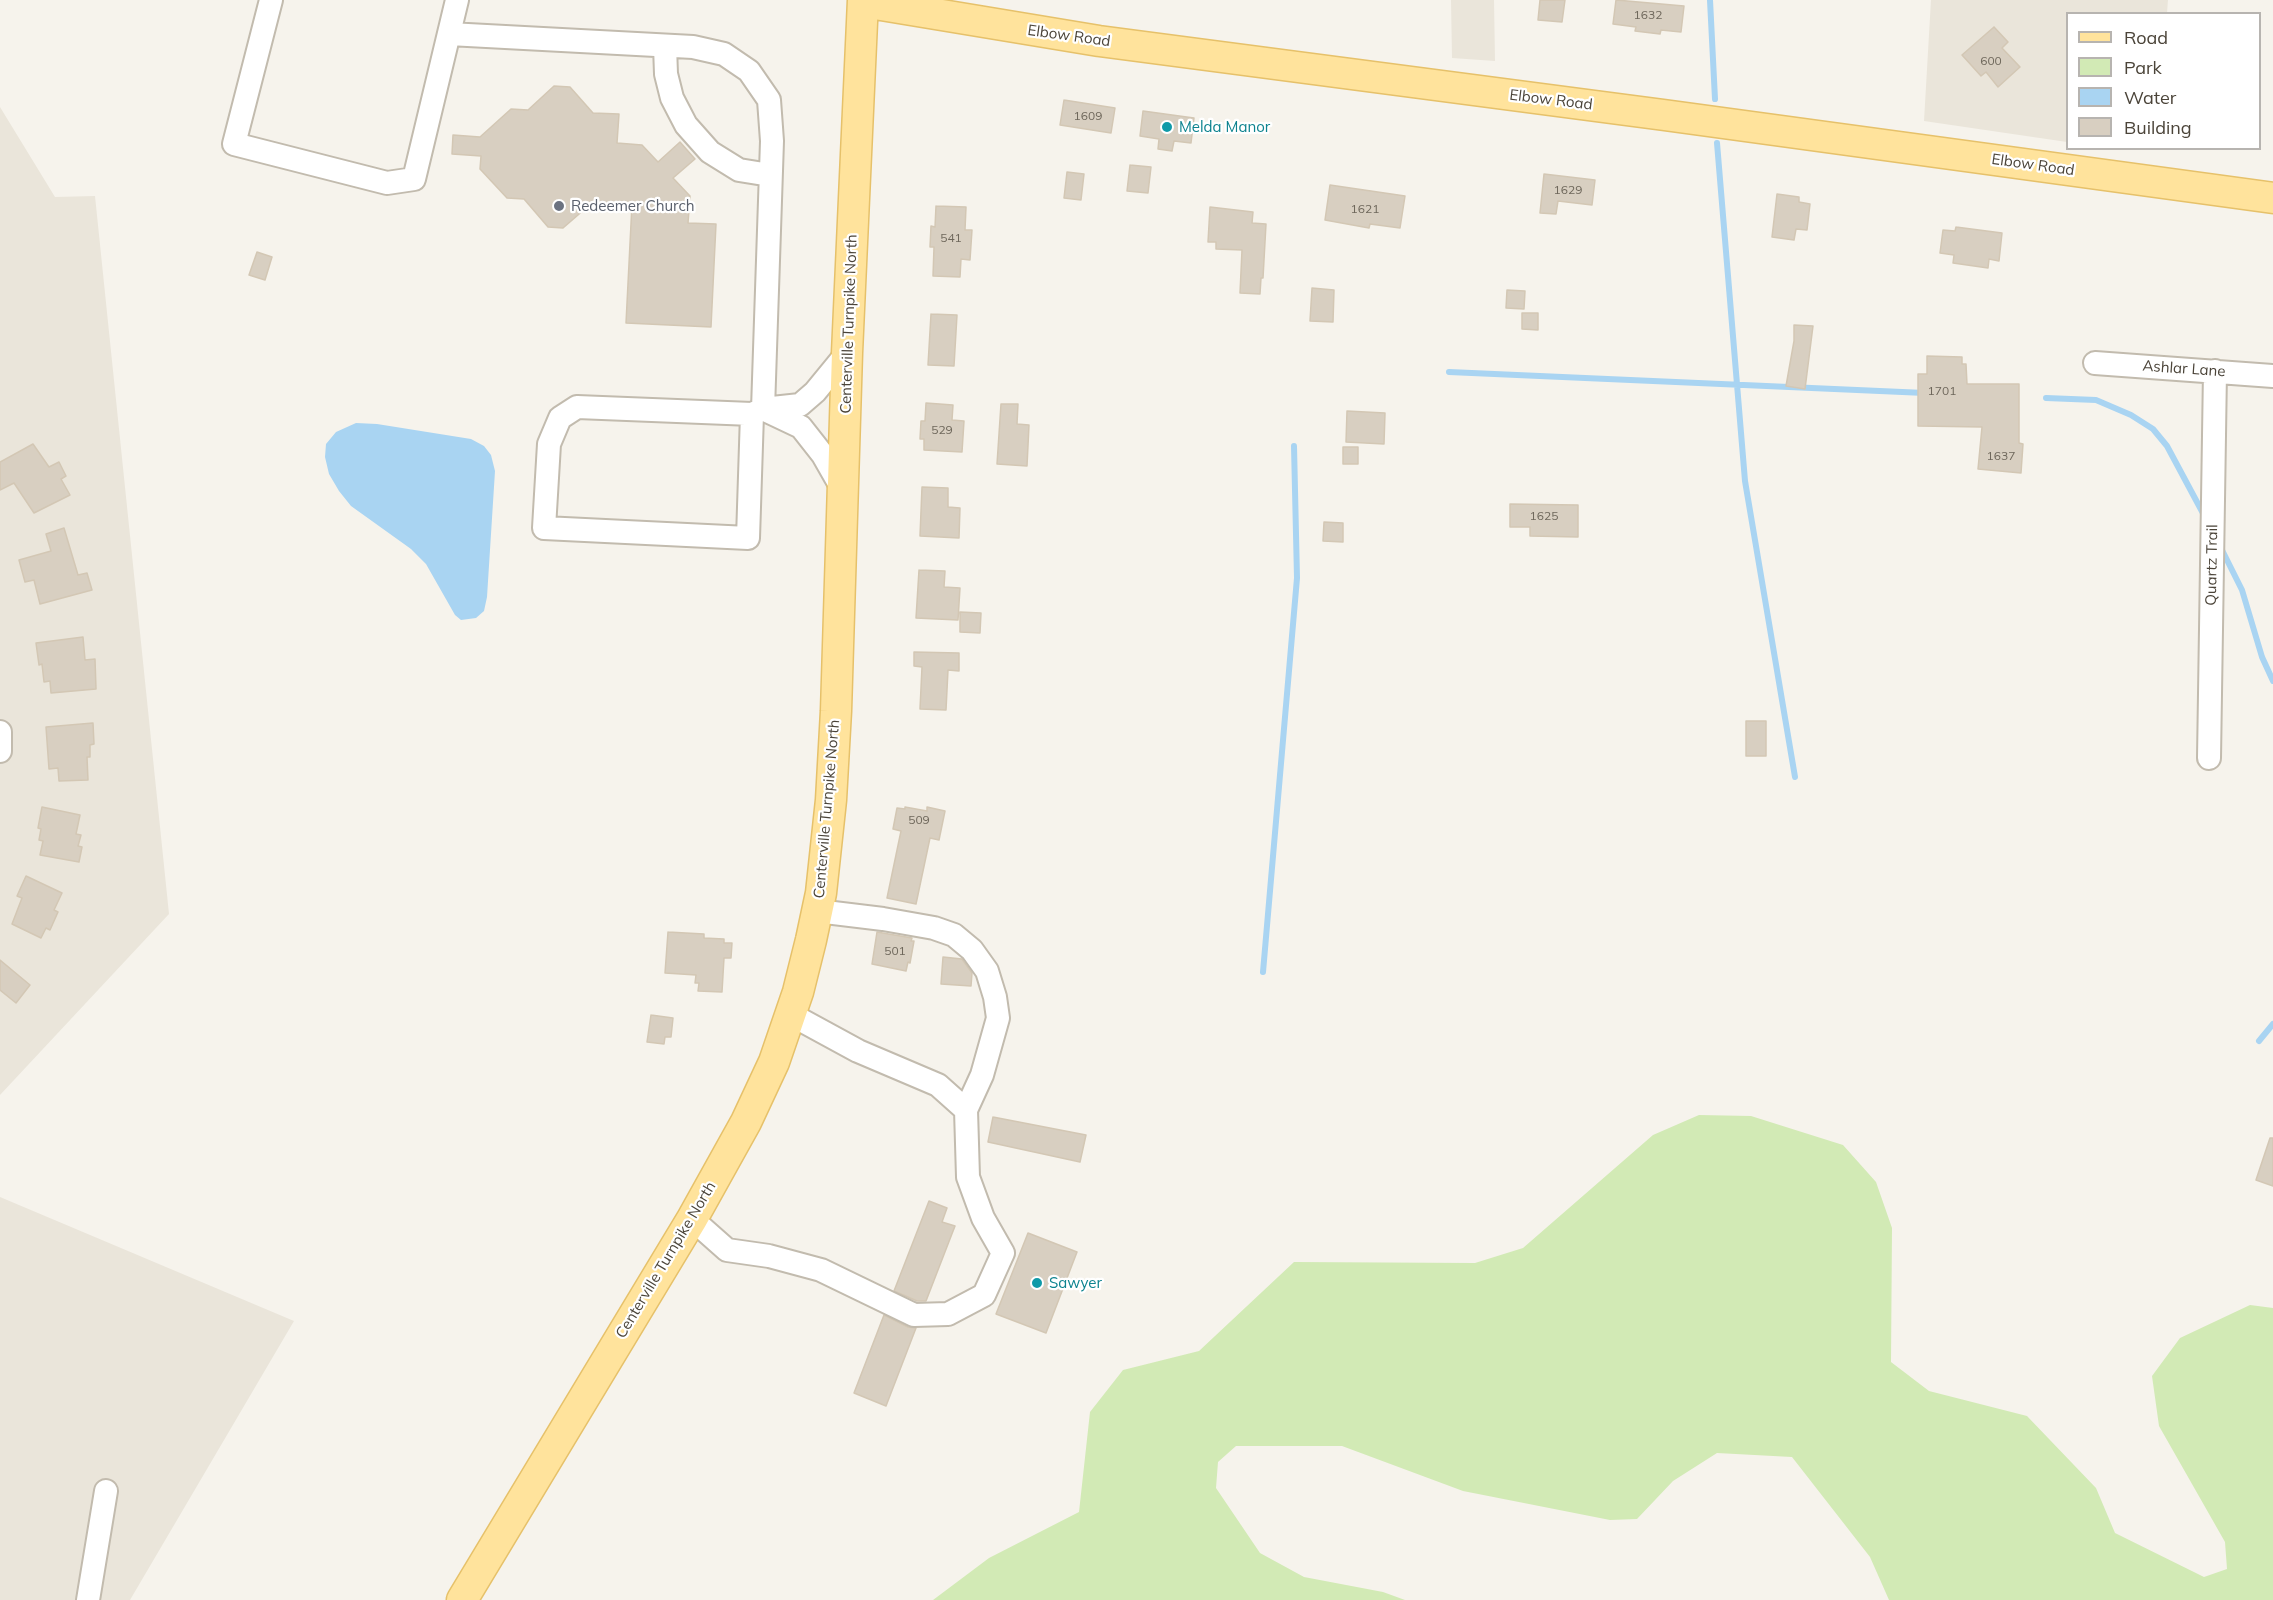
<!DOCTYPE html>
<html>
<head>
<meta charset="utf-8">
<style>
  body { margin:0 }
  #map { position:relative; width:2273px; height:1600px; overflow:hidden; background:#f6f3ec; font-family:Mulish,sans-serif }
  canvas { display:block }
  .legend { position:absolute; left:2066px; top:12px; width:195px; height:138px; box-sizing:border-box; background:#fff; border:2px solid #b7b4b0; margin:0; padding:8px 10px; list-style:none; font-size:18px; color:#4b4439 }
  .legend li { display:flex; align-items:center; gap:12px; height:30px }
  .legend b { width:30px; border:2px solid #b7b4b0 }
</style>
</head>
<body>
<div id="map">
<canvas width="2273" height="1600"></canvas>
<ul class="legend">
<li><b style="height:8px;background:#ffe39c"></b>Road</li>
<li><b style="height:16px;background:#d2eab5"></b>Park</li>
<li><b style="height:16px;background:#a9d4f2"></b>Water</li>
<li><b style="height:16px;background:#d8cfc1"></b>Building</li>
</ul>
</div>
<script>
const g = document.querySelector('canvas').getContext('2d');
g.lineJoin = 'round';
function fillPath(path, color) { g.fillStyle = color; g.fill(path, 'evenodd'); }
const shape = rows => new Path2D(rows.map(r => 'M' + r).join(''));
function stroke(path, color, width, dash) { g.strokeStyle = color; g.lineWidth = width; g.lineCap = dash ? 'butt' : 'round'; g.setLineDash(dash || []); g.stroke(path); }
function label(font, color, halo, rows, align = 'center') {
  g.font = font + ' Mulish,sans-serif'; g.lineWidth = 4.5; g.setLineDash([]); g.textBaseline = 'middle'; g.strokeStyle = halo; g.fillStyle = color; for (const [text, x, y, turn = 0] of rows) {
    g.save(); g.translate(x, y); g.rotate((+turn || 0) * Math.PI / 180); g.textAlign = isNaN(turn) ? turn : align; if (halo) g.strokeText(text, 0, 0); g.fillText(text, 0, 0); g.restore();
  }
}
fillPath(shape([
  [1451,0,1494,0,1495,61,1452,58],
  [1931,0,2168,0,2167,13,2068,14,2067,142,1924,121],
  [0,107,55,197,95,196,169,914,0,1095],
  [0,1197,294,1321,130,1600,0,1600]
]), '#eae5da');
fillPath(shape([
  [1699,1115,1751,1116,1843,1145,1876,1182,1892,1228,1891,1362,1929,1391,2027,1416,2096,1488,2115,1533,2204,1577,2227,1569,2225,1542,2159,1426,2152,1376,2180,1338,2250,1305,2273,1308,2273,1600,1889,1600,1870,1557,1792,1457,1717,1453,1673,1481,1637,1519,1610,1520,1463,1491,1342,1446,1236,1446,1218,1462,1216,1488,1260,1553,1304,1577,1383,1592,1405,1600,933,1600,989,1558,1079,1512,1090,1412,1123,1370,1199,1351,1294,1262,1475,1263,1523,1248,1653,1135]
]), '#d2eab5');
fillPath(shape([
  [356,423,377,424,471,439,484,446,491,455,495,471,487,597,484,611,476,618,461,620,455,615,426,564,411,549,351,506,339,491,329,474,325,457,326,444,336,432]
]), '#a9d4f2');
stroke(shape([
  [1710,0,1715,99],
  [1717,143,1745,481,1795,777],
  [1449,372,1925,393],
  [2046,398,2096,400,2131,415,2153,429,2167,446,2205,517],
  [2221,548,2242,590,2262,657,2273,681],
  [1263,972,1297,578,1294,446],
  [2259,1041,2273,1024]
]), '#a9d4f2', 6);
const building = shape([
  [1540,0,1565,0,1562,22,1538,20,1540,0],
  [1616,0,1684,6,1681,32,1661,30,1660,34,1635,31,1636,27,1613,24,1616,0],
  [1994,27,2008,42,2002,48,2020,67,1998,87,1986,72,1981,76,1962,55,1994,27],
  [554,86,570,87,593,113,619,114,617,143,642,145,658,162,680,142,695,159,673,178,690,196,688,223,716,224,711,327,626,323,632,204,593,202,563,228,548,227,524,199,507,198,480,169,481,156,452,154,453,135,480,137,511,109,528,110,554,86],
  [1064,100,1115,108,1111,133,1060,125,1064,100],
  [1143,111,1194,118,1191,143,1174,141,1172,151,1158,149,1159,139,1140,136,1143,111],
  [1130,165,1151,167,1148,193,1127,191,1130,165],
  [1067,172,1084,174,1081,200,1064,198,1067,172],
  [1544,174,1595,180,1592,205,1558,201,1556,214,1540,213,1544,174],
  [1330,185,1405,196,1400,228,1370,224,1369,228,1325,220,1330,185],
  [1777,194,1799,197,1799,202,1810,204,1807,230,1796,229,1794,240,1772,237,1777,194],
  [936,206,966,207,965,230,972,230,970,260,961,259,960,277,933,276,934,247,930,247,931,226,935,227,936,206],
  [1210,207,1253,212,1252,223,1266,224,1263,278,1261,278,1260,294,1240,293,1242,250,1216,249,1216,242,1208,242,1210,207],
  [1956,227,2002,233,1999,261,1989,259,1988,268,1953,263,1954,255,1940,253,1943,230,1955,231,1956,227],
  [257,252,272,257,265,280,249,275,257,252],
  [1312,288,1334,290,1333,322,1310,321,1312,288],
  [1507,290,1525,291,1524,309,1506,308,1507,290],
  [1522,313,1538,313,1538,330,1522,329,1522,313],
  [931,314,957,315,954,366,928,365,931,314],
  [1794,325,1813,326,1805,389,1786,386,1794,341,1794,325],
  [1927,356,1962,357,1962,364,1966,364,1967,384,2019,384,2019,443,2023,444,2021,473,1978,469,1982,427,1918,426,1918,374,1927,374,1927,356],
  [926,403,953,405,952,420,964,421,962,452,924,450,924,439,920,439,921,421,925,421,926,403],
  [1001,404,1018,404,1017,424,1029,425,1027,466,997,464,1001,404],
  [1347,411,1385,413,1384,444,1346,442,1347,411],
  [33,444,49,467,59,462,66,476,61,479,70,495,34,513,14,483,0,490,0,462,33,444],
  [1343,447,1358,447,1358,464,1343,464,1343,447],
  [922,487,948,488,948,507,960,508,959,538,920,536,922,487],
  [1510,504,1578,505,1578,537,1530,536,1530,527,1510,527,1510,504],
  [1324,522,1343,523,1343,542,1323,541,1324,522],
  [64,528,78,575,87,573,92,590,40,604,34,580,25,582,19,560,51,551,46,534,64,528],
  [919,570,945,571,944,587,960,588,958,620,916,618,919,570],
  [960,612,981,613,980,633,960,632,960,612],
  [83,637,85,660,95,659,96,689,51,693,50,681,44,682,42,664,39,665,36,643,83,637],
  [914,652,959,653,959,671,948,670,946,710,920,709,922,667,914,666,914,652],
  [1746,721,1766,721,1766,756,1746,756,1746,721],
  [93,723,94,744,90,745,90,757,87,757,88,780,59,781,58,768,49,769,46,727,93,723],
  [42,807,80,815,76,834,81,835,78,846,82,847,79,862,40,855,43,841,39,840,41,829,38,828,42,807],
  [905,807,927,811,927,807,945,811,939,840,930,838,916,904,887,898,901,831,893,829,897,808,905,809,905,807],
  [26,876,62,893,54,910,58,912,50,930,46,928,41,938,12,924,22,898,17,896,26,876],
  [668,932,704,934,704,938,724,939,724,943,732,943,731,958,724,958,722,992,698,991,699,983,695,983,696,975,665,973,668,932],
  [877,932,912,938,911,941,914,941,910,963,908,962,906,971,872,964,877,932],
  [943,957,962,959,972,973,971,986,941,984,943,957],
  [0,960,30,985,16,1003,0,990,0,960],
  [651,1015,673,1018,671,1037,665,1037,664,1044,647,1042,651,1015],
  [993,1117,1086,1135,1080,1162,988,1142,993,1117],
  [2270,1138,2273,1138,2273,1186,2256,1180,2270,1138],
  [929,1201,947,1208,942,1222,955,1226,926,1301,917,1301,894,1291,929,1201],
  [1028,1233,1077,1252,1046,1333,996,1314,1028,1233],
  [884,1315,908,1327,916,1328,886,1406,854,1393,884,1315]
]);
fillPath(building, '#d8cfc1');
stroke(building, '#d3c7b4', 1.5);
const minor = shape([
  [271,0,234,144,387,183,414,179,457,0],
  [449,34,693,47,724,54,749,71,769,100,772,141,763,409,752,414],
  [665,46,666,74,672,98,686,125,710,152,739,170,770,175],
  [2095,363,2273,376],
  [577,407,752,414,748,538,544,528,549,444,560,418,577,407],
  [843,490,823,455,801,427,763,409,800,405,815,392,847,353],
  [0,732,0,751],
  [2209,758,2215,371],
  [817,911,883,919,934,928,954,935,972,950,987,971,995,997,998,1018,982,1075,966,1110],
  [692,1219,727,1250,769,1256,821,1270,914,1315,948,1314,984,1295,1003,1253,983,1218,968,1177,966,1110,938,1085,858,1051,790,1014],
  [88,1600,106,1491]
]);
const major = shape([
  [863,2,1099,41,1664,115,2273,198],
  [462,1600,692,1219,746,1122,774,1062,798,992,811,940,821,893,831,800,836,711,847,353,863,0]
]);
stroke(minor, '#c2bbae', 26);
stroke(major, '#e6c16a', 33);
stroke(minor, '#fff', 22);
stroke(major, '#ffe39c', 30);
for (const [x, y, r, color] of [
  [1167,127,6,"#0f9aa8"],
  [559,206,6,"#6b7280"],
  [1037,1283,6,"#0f9aa8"]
]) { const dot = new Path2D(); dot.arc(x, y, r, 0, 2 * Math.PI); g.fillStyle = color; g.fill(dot); stroke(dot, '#fff', 2); }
label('12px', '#6e675b', null, [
  ["1632",1648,15],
  ["600",1991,61],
  ["1609",1088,116],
  ["1629",1568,190],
  ["1621",1365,209],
  ["541",951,238],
  ["1701",1942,391],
  ["529",942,430],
  ["1637",2001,456],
  ["1625",1544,516],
  ["509",919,820],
  ["501",895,951]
]);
label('15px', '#4b4439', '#fff', [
  ["Elbow Road",1069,36,8],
  ["Elbow Road",1551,100,7],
  ["Elbow Road",2033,165,8],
  ["Centerville Turnpike North",849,324,-88],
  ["Ashlar Lane",2184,369,4],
  ["Quartz Trail",2212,565,-89],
  ["Centerville Turnpike North",827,809,-85],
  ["Centerville Turnpike North",666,1260,-59]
]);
label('15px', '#0d838f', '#fff', [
  ["Melda Manor",1179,127],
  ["Sawyer",1049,1283]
], 'left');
label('15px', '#5b616d', '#fff', [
  ["Redeemer Church",571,206]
], 'left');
</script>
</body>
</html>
